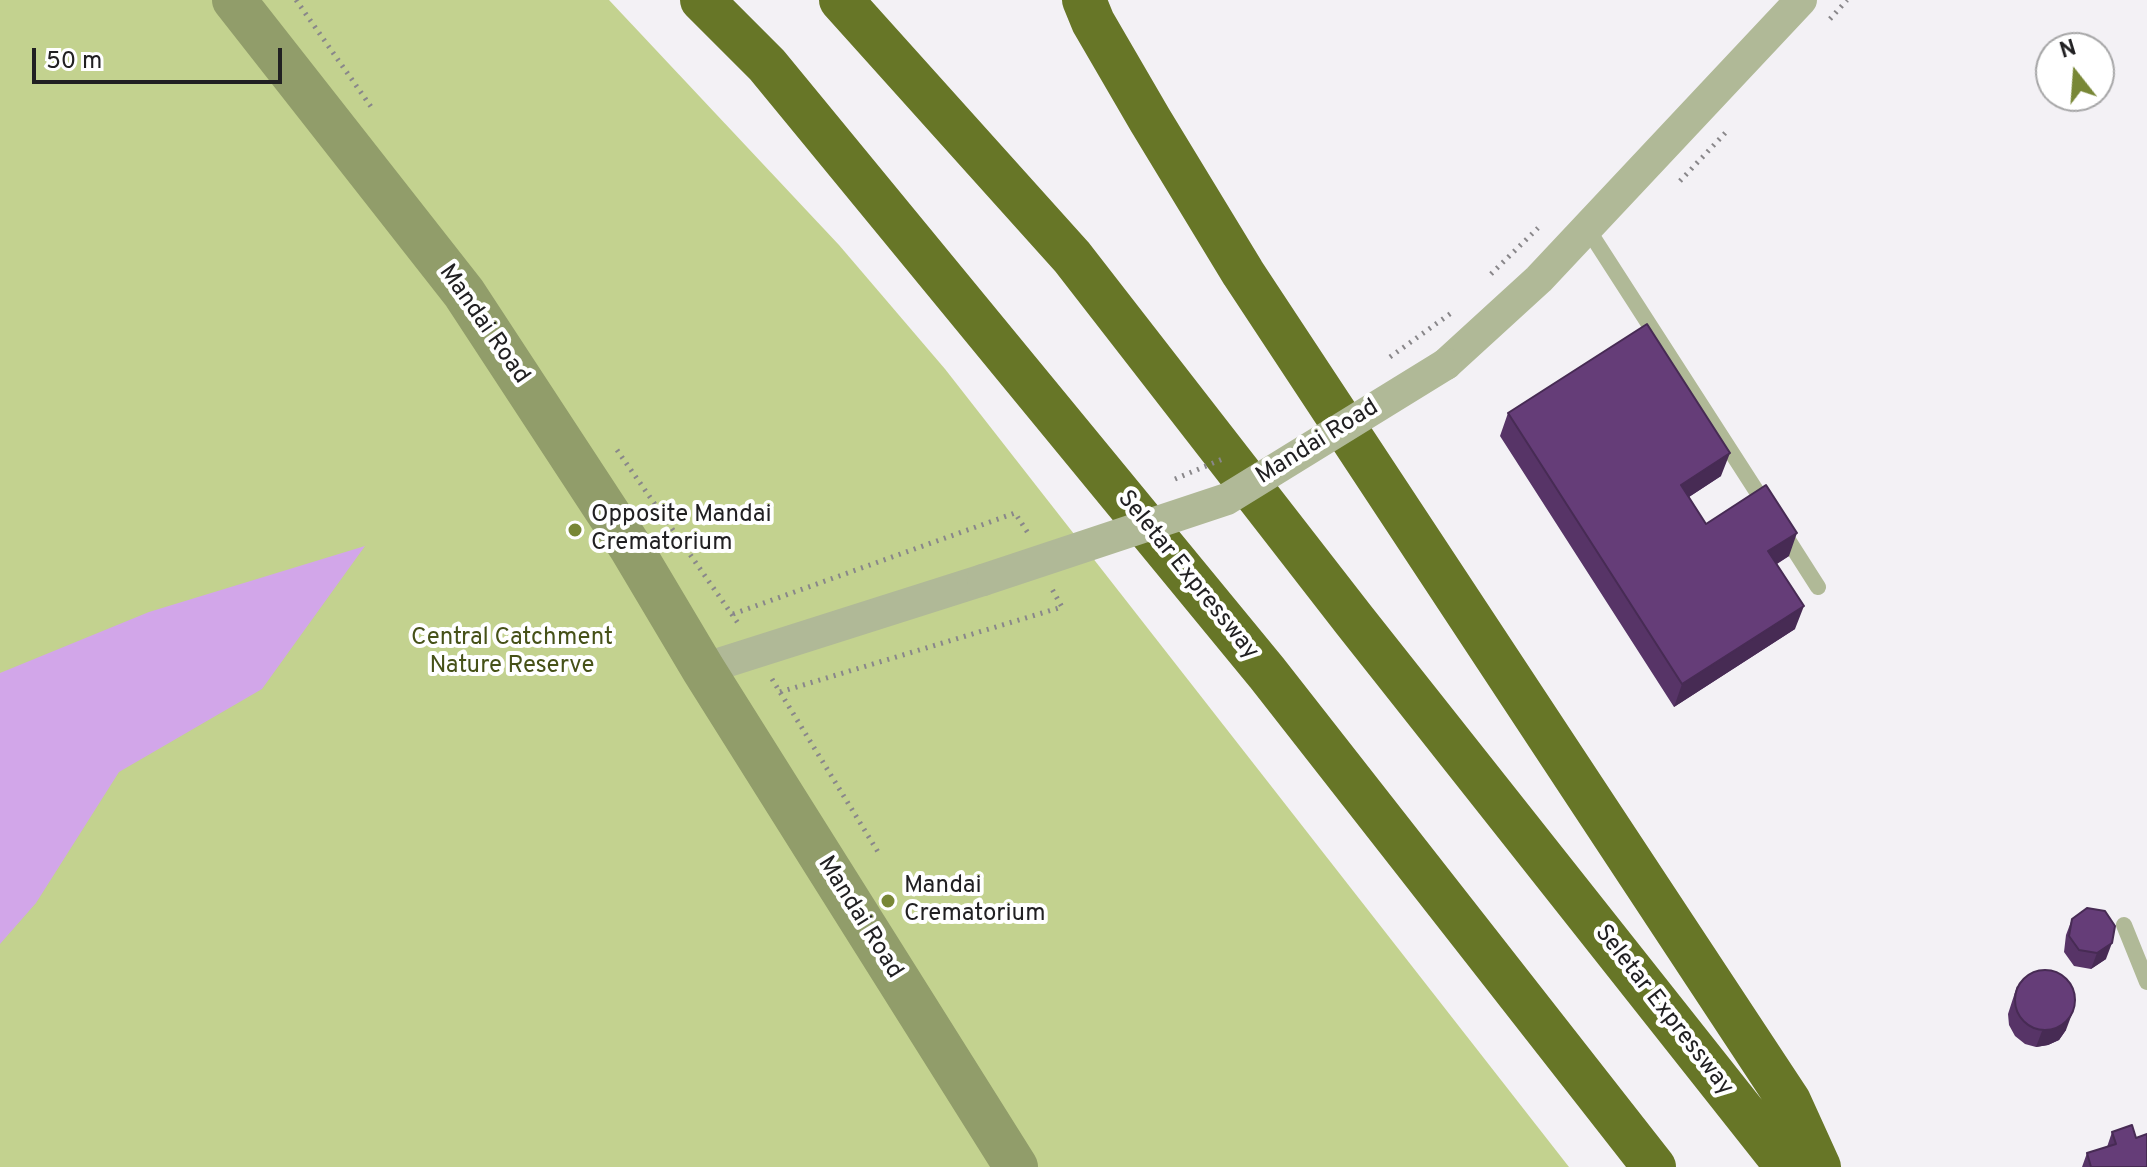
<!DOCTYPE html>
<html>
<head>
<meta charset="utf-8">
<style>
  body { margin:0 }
  #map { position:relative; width:2147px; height:1167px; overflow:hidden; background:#f3f1f5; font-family:Overpass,sans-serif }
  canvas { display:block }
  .north { position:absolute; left:2035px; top:32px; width:80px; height:80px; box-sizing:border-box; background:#fff; border:2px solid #a6a6a7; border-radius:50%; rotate:343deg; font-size:22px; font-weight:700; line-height:32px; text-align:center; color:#212022 }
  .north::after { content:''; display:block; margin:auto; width:28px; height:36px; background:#788736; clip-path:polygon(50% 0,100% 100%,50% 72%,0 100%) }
  .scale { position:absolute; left:32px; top:48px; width:250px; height:36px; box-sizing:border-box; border:4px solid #212022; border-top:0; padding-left:10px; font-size:24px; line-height:28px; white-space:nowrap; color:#212022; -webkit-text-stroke:6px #fff; paint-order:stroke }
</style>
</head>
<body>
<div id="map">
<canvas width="2147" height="1167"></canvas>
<div class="north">N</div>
<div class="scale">50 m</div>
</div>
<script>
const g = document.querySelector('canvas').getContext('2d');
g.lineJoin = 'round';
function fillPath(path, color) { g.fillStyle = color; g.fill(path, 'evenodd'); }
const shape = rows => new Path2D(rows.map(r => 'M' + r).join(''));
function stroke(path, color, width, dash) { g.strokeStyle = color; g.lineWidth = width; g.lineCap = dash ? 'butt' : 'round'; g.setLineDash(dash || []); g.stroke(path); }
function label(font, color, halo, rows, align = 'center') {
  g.font = font + ' Overpass,sans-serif'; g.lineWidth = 8; g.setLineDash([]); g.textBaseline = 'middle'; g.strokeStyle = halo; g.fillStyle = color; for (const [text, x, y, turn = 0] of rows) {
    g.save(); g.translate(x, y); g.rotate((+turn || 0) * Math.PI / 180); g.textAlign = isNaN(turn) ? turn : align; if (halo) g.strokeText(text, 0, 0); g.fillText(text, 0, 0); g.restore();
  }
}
fillPath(shape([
  [0,0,609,0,839,245,945,369,1569,1167,0,1167]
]), '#c3d28f');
fillPath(shape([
  [365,546,262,689,119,772,36,903,0,944,0,673,149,612]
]), '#d2a6e9');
stroke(shape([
  [296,0,374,111],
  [1830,19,1847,0],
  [1680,181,1728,130],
  [1491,274,1538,228],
  [617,450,740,626],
  [733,614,1015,513,1028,533],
  [772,679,878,852],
  [780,692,1062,607,1052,589]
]), '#89878a', 5, [2, 6]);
stroke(shape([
  [1587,228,1768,509],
  [1781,529,1818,587],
  [2124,925,2147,982]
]), '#b0b997', 16);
stroke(shape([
  [1446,364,1539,279,1801,0],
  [703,669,983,580]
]), '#b0b997', 32);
stroke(shape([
  [234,0,464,293,631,548,703,669,1016,1167]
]), '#919d6a', 44);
stroke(shape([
  [702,0,767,65,1267,673,1654,1167],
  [841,0,1072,257,1354,620,1787,1167],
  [1084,0,1093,22,1150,120,1243,273,1789,1101,1819,1167]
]), '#677627', 44);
stroke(shape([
  [1390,357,1454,311],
  [1175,479,1225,458]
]), '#89878a', 5, [2, 6]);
stroke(shape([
  [983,580,1227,499,1446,364]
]), '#b0b997', 32);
fillPath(shape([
  [1508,413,1721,476,1689,497,1706,524,1789,556,1777,564,1795,629,1674,707,1500,436],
  [2072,919,2106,959,2091,969,2074,966,2064,952,2066,935],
  [2017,986,2066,1030,2059,1040,2048,1045,2036,1047,2025,1044,2015,1036,2009,1025,2008,1014],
  [2112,1132,2136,1138,2147,1167,2082,1167,2087,1153,2107,1147]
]), '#573467');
fillPath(shape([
  [1730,453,1721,476,1672,508,1681,485],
  [1797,533,1789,556,1760,574,1768,551],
  [1804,606,1795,629,1674,707,1682,684],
  [2112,943,2106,959,2091,969,2097,953],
  [2072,1014,2066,1030,2059,1040,2048,1045,2036,1047,2042,1031]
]), '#472b54');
const building = shape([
  [1647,324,1730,453,1681,485,1706,524,1766,485,1797,533,1768,551,1804,606,1682,684,1508,413,1647,324],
  [2087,908,2105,911,2115,926,2112,943,2097,953,2079,950,2069,936,2072,919,2087,908],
  '2015 1000a30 30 0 1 1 60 0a30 30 0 1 1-60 0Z',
  [2132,1125,2136,1138,2147,1134,2147,1167,2091,1167,2087,1153,2116,1144,2112,1132,2132,1125]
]);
fillPath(building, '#653d78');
stroke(building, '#472b54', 2);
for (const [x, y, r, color] of [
  [575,530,8,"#788736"],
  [888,901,8,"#788736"]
]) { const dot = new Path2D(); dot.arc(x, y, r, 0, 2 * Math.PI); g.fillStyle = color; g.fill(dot); stroke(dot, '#fff', 3); }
label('24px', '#212022', '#fff', [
  ["Mandai Road",483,325,55],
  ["Mandai Road",1318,443,-32],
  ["Seletar Expressway",1187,576,51],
  ["Mandai Road",859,918,58],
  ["Seletar Expressway",1663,1011,52]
]);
label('24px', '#212022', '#fff', [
  ["Opposite Mandai",591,516],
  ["Crematorium",591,544],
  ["Mandai",904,887],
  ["Crematorium",904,915]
], 'left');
label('24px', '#465118', '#fff', [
  ["Central Catchment",512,639],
  ["Nature Reserve",512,667]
]);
</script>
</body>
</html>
